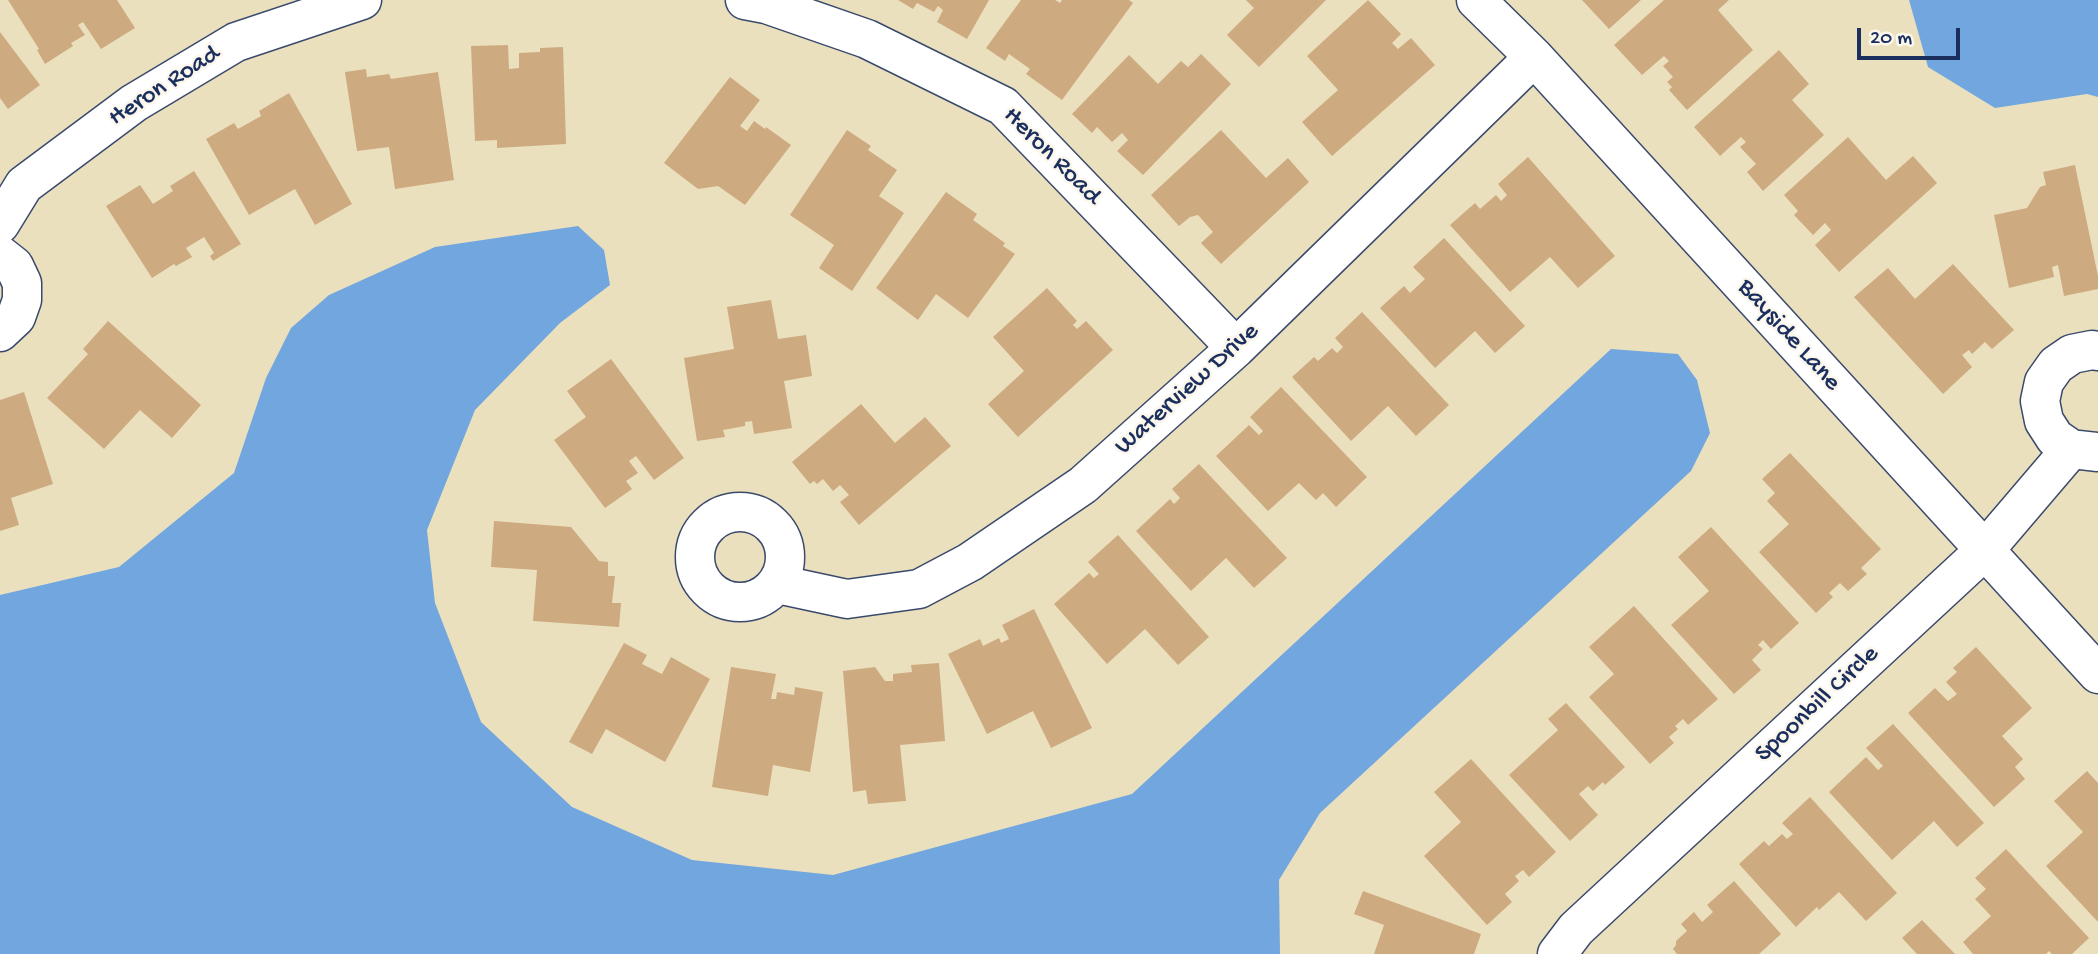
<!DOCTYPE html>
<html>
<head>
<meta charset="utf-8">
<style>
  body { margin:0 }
  #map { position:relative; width:2098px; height:954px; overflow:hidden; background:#ebe0bd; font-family:"Gochi Hand",sans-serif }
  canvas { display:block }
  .scale { position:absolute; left:1857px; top:28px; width:103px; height:32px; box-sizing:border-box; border:4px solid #1b2f5e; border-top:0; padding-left:9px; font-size:21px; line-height:24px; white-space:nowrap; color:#1b2f5e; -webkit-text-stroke:5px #fbf7ec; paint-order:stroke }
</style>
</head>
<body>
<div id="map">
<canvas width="2098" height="954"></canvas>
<div class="scale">20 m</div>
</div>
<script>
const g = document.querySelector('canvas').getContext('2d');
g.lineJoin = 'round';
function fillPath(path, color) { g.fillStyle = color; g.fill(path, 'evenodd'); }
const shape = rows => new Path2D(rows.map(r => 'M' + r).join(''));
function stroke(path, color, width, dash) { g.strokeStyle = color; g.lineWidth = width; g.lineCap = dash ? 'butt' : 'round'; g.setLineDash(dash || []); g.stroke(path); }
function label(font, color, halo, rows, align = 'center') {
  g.font = font + ' "Gochi Hand",sans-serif'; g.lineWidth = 5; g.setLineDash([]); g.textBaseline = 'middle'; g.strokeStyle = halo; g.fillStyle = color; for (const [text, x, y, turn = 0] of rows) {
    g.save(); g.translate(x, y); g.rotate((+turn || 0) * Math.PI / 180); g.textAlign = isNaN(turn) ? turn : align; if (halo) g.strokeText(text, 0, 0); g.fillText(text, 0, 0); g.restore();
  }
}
fillPath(shape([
  [1909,0,2098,0,2098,97,2087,94,1995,108,1928,67],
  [578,226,604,250,610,285,560,323,475,410,427,530,435,603,481,722,572,807,692,860,833,875,1132,794,1611,349,1678,354,1697,380,1710,433,1691,471,1320,813,1279,880,1280,954,0,954,0,595,119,567,234,473,266,378,291,328,329,295,435,247]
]), '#72a6df');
fillPath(shape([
  [8,0,117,0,135,28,101,49,83,22,78,25,85,35,71,43,73,46,45,64,37,50,39,49],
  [898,0,989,0,967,39,937,22,943,10,938,6,934,12,917,3,913,9],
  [1021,0,1055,0,1060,3,1062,0,1129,0,1133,3,1062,100,1026,74,1030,69,1009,54,1005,61,986,48],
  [1246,0,1326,0,1259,67,1227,35,1254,8],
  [1368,0,1401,34,1392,43,1398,49,1411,38,1435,65,1332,156,1302,122,1338,90,1307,56],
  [1582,0,1641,0,1609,29],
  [1664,0,1729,0,1718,10,1753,50,1687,110,1669,90,1672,87,1667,82,1673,77,1663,66,1669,61,1664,56,1642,75,1614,45],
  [0,32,40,85,8,109,0,98],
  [508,45,509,69,519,68,519,53,540,52,540,48,563,47,566,144,497,148,497,140,475,141,471,46],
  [1779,50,1809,84,1792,100,1824,135,1763,191,1747,172,1756,164,1740,147,1746,142,1741,137,1720,156,1694,127],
  [1201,54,1231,84,1143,175,1117,151,1128,140,1122,133,1112,142,1097,127,1092,133,1072,114,1129,55,1158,84,1181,61,1188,67],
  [366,69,367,77,389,74,391,79,438,72,454,180,395,189,389,147,357,151,345,72],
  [730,77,760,100,740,126,747,131,754,121,765,129,766,127,791,145,745,205,718,186,698,189,664,163],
  [289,93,352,204,315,225,295,189,249,215,206,139,234,123,238,129,261,116,259,111],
  [847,130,871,146,868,150,897,170,879,196,904,213,852,291,819,268,834,245,790,215],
  [1221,130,1266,178,1288,158,1309,182,1221,264,1201,243,1213,232,1198,215,1190,217,1179,226,1151,195],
  [1848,137,1886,180,1913,156,1937,183,1839,272,1815,245,1831,230,1825,223,1813,235,1794,215,1798,211,1784,195],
  [1528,157,1615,256,1578,288,1550,257,1510,292,1450,225,1475,203,1480,209,1496,195,1501,201,1507,195,1498,184],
  [2075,165,2098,276,2098,289,2064,296,2058,265,2052,267,2054,277,2009,288,1994,215,2027,208,2040,187,2046,185,2043,172],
  [194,171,241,244,213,261,210,256,214,253,204,237,186,248,192,257,176,266,174,264,152,278,106,206,140,185,153,204,173,191,170,186],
  [946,192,977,214,973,220,1005,243,1003,246,1015,254,968,318,936,294,918,320,876,288],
  [1444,238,1525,326,1495,353,1475,331,1435,368,1380,308,1404,286,1410,293,1425,279,1413,267],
  [1953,264,2014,330,1992,349,1985,342,1972,354,1969,350,1962,355,1972,367,1943,394,1854,297,1888,268,1915,299],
  [1047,288,1077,321,1073,325,1077,329,1086,321,1113,350,1018,437,988,404,1024,371,993,337],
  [771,300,778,339,806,335,812,376,784,381,792,428,754,434,752,421,745,422,745,426,723,430,725,437,697,441,684,358,734,349,727,307],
  [1362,312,1449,405,1416,436,1388,406,1351,441,1292,377,1314,357,1318,361,1332,348,1337,353,1343,347,1335,338],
  [108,321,201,405,172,438,140,410,104,449,47,398,88,354,83,349],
  [611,359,684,458,654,480,636,456,629,461,638,473,626,481,632,489,605,508,554,440,586,417,567,391],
  [1281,387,1367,477,1336,507,1323,493,1316,500,1299,483,1268,511,1216,456,1249,425,1259,435,1263,431,1250,417],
  [24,392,53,484,11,498,19,525,0,531,0,400],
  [861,404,895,443,925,417,951,446,859,525,840,502,849,495,840,485,833,491,823,479,817,484,814,481,810,484,792,462],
  [1790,453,1881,549,1861,568,1867,574,1848,591,1840,583,1829,593,1833,597,1816,613,1759,552,1789,524,1767,501,1775,493,1762,479],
  [1199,464,1287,558,1254,588,1226,558,1191,591,1136,531,1170,499,1174,504,1180,498,1172,489],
  [494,521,571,527,599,561,608,562,608,576,615,576,612,603,621,603,619,627,533,621,537,570,491,567],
  [1711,527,1799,623,1771,649,1763,640,1758,645,1763,649,1752,660,1761,670,1734,694,1671,625,1709,591,1678,557],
  [1118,535,1209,637,1178,665,1145,629,1107,664,1054,604,1089,573,1094,578,1099,574,1088,562],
  [1634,606,1718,699,1688,725,1683,719,1675,726,1678,729,1669,737,1674,743,1650,764,1589,697,1614,674,1589,647],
  [1034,609,1092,728,1051,748,1033,711,987,734,948,654,980,639,983,646,999,638,1001,643,1009,639,1002,625],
  [624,643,647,655,642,664,662,674,671,657,710,679,665,762,606,729,592,754,569,742],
  [1976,647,2032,708,2002,736,2023,759,2015,767,2025,779,1994,807,1908,713,1935,688,1948,701,1957,694,1946,682,1957,672,1953,668],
  [939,663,945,741,900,745,906,801,868,804,866,790,853,792,843,671,875,667,885,681,893,681,893,674,912,672,911,665],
  [731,667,776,674,771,699,776,699,777,692,794,695,795,687,823,692,810,772,773,765,768,796,712,787],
  [1566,703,1625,767,1605,785,1603,782,1593,791,1588,786,1579,794,1598,815,1570,841,1509,775,1558,730,1548,719],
  [1893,724,1984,823,1957,847,1934,821,1892,860,1829,792,1866,757,1878,770,1883,766,1866,748],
  [1471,759,1556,852,1529,877,1523,870,1515,876,1519,881,1505,894,1512,902,1487,925,1424,856,1461,822,1434,792],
  [2087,771,2098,783,2098,922,2046,866,2083,832,2054,801],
  [1810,797,1897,893,1866,921,1839,892,1819,910,1817,907,1796,927,1739,864,1764,841,1769,846,1782,834,1787,839,1793,834,1782,823],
  [2006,849,2089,938,2072,954,2052,954,2049,951,2046,954,1973,954,1963,942,1991,916,1975,899,1986,889,1975,878],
  [1734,881,1781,934,1759,954,1677,954,1673,949,1676,945,1676,941,1687,931,1681,924,1694,912,1702,922,1713,912,1707,905],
  [1363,891,1481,934,1474,954,1374,954,1384,925,1354,914],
  [1922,920,1955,954,1917,954,1902,938]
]), '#ceaa80');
const minor = shape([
  [745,0,766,4,867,39,1003,106,1236,348],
  [1476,0,1534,57,2098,674],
  [0,224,24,185,134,103,236,42,362,0],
  [0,255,14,266,22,283,22,300,16,317,0,332],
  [2096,452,2071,449,2055,438,2044,421,2040,401,2044,382,2056,365,2072,354,2092,350,2098,351],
  '695 557a45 45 0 1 1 90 0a45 45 0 1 1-90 0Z',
  [777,584,847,599,919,589,970,562,1083,485,1236,348,1534,57],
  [1557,954,1576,929,1984,551,2071,449]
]);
stroke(minor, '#3a4a6c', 41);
stroke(minor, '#fff', 38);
label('26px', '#1b2f5e', '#fbf7ec', [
  ["Heron Road",165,87,-33],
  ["Heron Road",1051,157,45],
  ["Bayside Lane",1788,336,48],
  ["Waterview Drive",1188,390,-42],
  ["Spoonbill Circle",1818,705,-43]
]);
</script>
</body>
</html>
